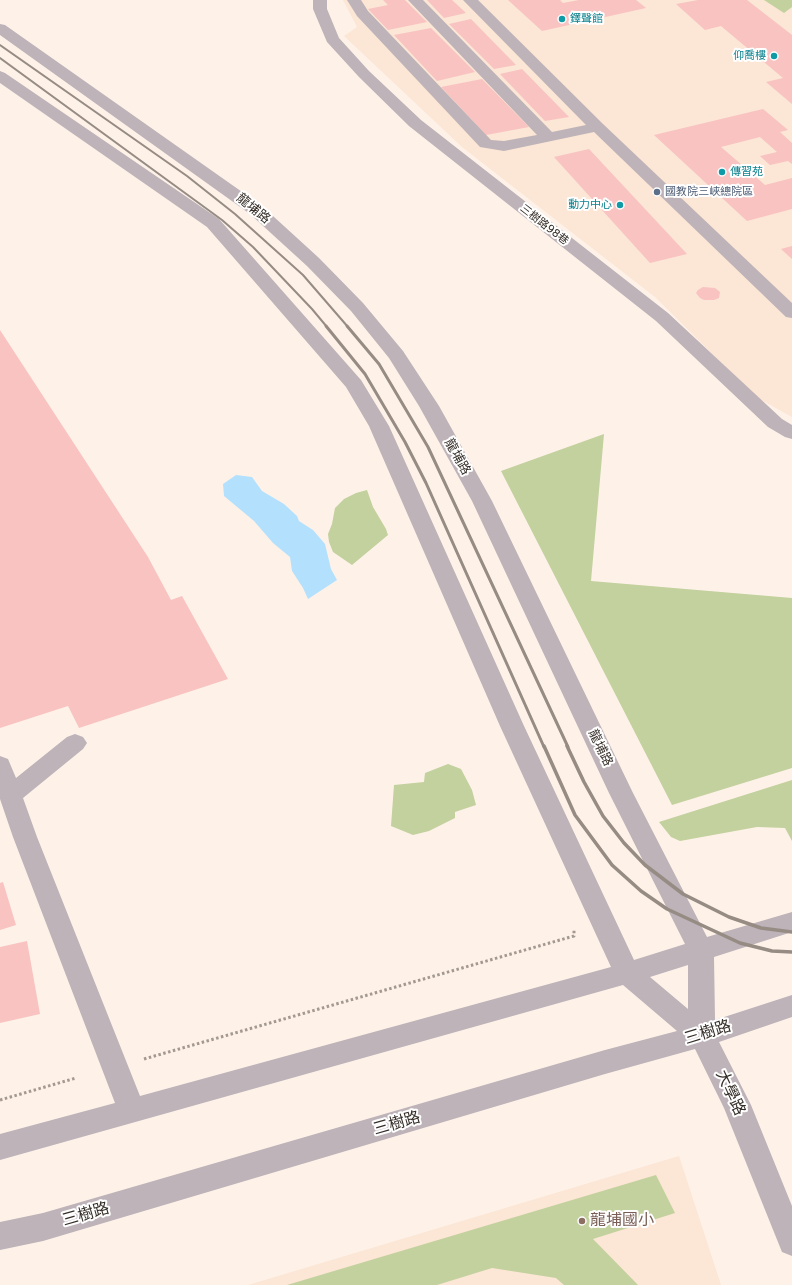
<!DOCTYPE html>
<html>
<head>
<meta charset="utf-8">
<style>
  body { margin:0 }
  canvas { display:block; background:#fef1e8 }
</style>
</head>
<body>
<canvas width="792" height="1285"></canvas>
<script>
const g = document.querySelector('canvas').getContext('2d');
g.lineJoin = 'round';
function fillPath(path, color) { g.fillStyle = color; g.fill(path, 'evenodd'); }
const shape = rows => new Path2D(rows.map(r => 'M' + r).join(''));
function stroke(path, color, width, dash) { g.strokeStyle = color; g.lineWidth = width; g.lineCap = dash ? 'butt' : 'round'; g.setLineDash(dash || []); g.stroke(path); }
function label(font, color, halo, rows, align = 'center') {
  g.font = font + ' "DejaVu Sans","Noto Sans TC",sans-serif'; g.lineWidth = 4; g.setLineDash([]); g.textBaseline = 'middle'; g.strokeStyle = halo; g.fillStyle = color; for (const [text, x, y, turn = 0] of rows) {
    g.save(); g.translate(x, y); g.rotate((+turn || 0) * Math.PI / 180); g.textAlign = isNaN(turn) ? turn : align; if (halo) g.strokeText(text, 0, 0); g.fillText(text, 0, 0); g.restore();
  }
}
fillPath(shape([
  [343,0,792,0,792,417,756,397,655,297,462,147,344,36,357,27],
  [679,1156,721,1285,248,1285]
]), '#fce6d5');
fillPath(shape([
  [764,0,792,0,792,7,784,13],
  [604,434,591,581,792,598,792,768,672,805,501,471],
  [367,490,373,507,386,529,388,535,352,565,333,552,329,542,328,534,332,524,335,508,344,499,356,493],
  [448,764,461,769,472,790,476,805,455,812,455,818,429,831,413,835,391,826,394,785,424,782,425,773],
  [792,780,792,841,785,828,757,827,680,841,671,837,659,822],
  [656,1175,675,1213,593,1239,638,1285,564,1285,556,1278,492,1268,437,1285,287,1285]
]), '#c2d19d');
fillPath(shape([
  [236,475,252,477,262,491,284,504,297,516,299,521,313,530,325,544,331,569,337,580,308,599,303,588,292,571,290,557,273,543,254,521,224,496,223,484]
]), '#b3e1fd');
fillPath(shape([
  [383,0,405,0,427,22,388,30,368,9,388,5],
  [427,0,452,0,466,13,444,18],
  [508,0,560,0,563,3,579,0,636,0,646,8,542,31],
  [698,0,747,0,792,35,792,104,766,82,783,78,721,26,705,30,676,4],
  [471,19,516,65,494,69,449,24],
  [431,28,475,72,437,81,394,35],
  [522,69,569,117,545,121,500,74],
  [482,79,529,127,486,135,441,87],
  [763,109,788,130,780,132,792,143,792,164,788,161,770,165,760,156,777,152,760,137,721,147,765,185,792,178,792,209,747,221,654,135],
  [589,149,687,254,650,263,554,157],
  [792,246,792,259,781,249],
  [703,287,715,288,720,292,719,298,714,300,704,300,700,298,696,293,698,290],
  [0,330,148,557,171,600,182,596,228,679,79,728,68,706,0,728],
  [3,882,16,925,0,930,0,883],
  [27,941,40,1014,0,1023,0,947]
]), '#f8c3c1');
stroke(shape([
  [144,1059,574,936,574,930],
  [0,1100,76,1078]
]), '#a39991', 3, [2.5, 2.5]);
fillPath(shape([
  [313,0,327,0,327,9,339,38,369,71,421,120,668,313,782,419,792,425,792,439,785,437,768,427,656,321,409,126,359,77,327,42,313,9,313,0],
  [347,0,361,0,368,11,491,140,504,141,537,135,408,0,423,0,552,132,586,125,463,0,478,0,603,124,792,303,792,318,786,317,594,132,504,151,480,147,357,16,347,0],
  [0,24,5,25,262,206,319,258,363,303,403,351,439,406,492,501,633,793,707,937,792,912,792,932,714,957,715,1020,792,995,792,1017,719,1042,751,1105,792,1206,792,1256,782,1252,724,1108,695,1049,605,1074,43,1241,0,1250,0,1222,43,1213,605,1050,677,1031,623,985,0,1160,0,1134,115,1103,13,837,0,799,0,756,8,759,16,778,67,737,75,734,83,737,87,743,83,749,23,798,37,837,140,1096,611,967,500,726,369,426,346,387,207,227,0,83,0,71,5,73,219,219,361,380,389,426,524,726,634,960,685,944,609,793,472,501,419,406,389,358,351,311,307,266,250,214,0,35,0,24],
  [688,965,688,1009,650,977,688,965]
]), '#bdb3b8');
stroke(shape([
  [0,45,187,176,235,214,303,275,348,327],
  [0,58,222,220,253,247,312,309,327,327]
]), '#968c84', 2);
stroke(shape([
  [326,326,365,374,405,442,426,483,544,747],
  [347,326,379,364,428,447,568,747]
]), '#968c84', 3);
stroke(shape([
  [544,746,575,815,612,865,641,891,667,909,740,943,772,951,792,952],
  [567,746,584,782,603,816,624,843,645,865,683,894,729,917,761,928,792,932]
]), '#968c84', 3.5);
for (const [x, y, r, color] of [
  [562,19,4,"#0f9aa8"],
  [774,56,4,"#0f9aa8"],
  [722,172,4,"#0f9aa8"],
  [657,192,4,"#5c6f8a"],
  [620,205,4,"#0f9aa8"],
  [582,1221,4,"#8d6e63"]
]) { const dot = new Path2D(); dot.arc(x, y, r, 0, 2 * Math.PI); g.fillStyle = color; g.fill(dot); stroke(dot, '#fff', 1.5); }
label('11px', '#0d838f', '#fff', [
  ["鐸聲館",570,19],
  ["仰喬樓",766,56,"right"],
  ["傳習苑",730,172],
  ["動力中心",612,205,"right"]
], 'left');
label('11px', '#4e5e75', '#fff', [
  ["國教院三峽總院區",665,192]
], 'left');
label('11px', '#352e28', '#fff', [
  ["三樹路98巷",544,225,38]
]);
label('13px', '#352e28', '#fff', [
  ["龍埔路",253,209,39],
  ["龍埔路",457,457,61],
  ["龍埔路",600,748,64]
]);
label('16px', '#352e28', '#fff', [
  ["三樹路",708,1033,-17],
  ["大學路",730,1093,65],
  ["三樹路",397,1124,-16],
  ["三樹路",86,1215,-16]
]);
label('16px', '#785e54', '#fff', [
  ["龍埔國小",590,1221]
], 'left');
</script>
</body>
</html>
